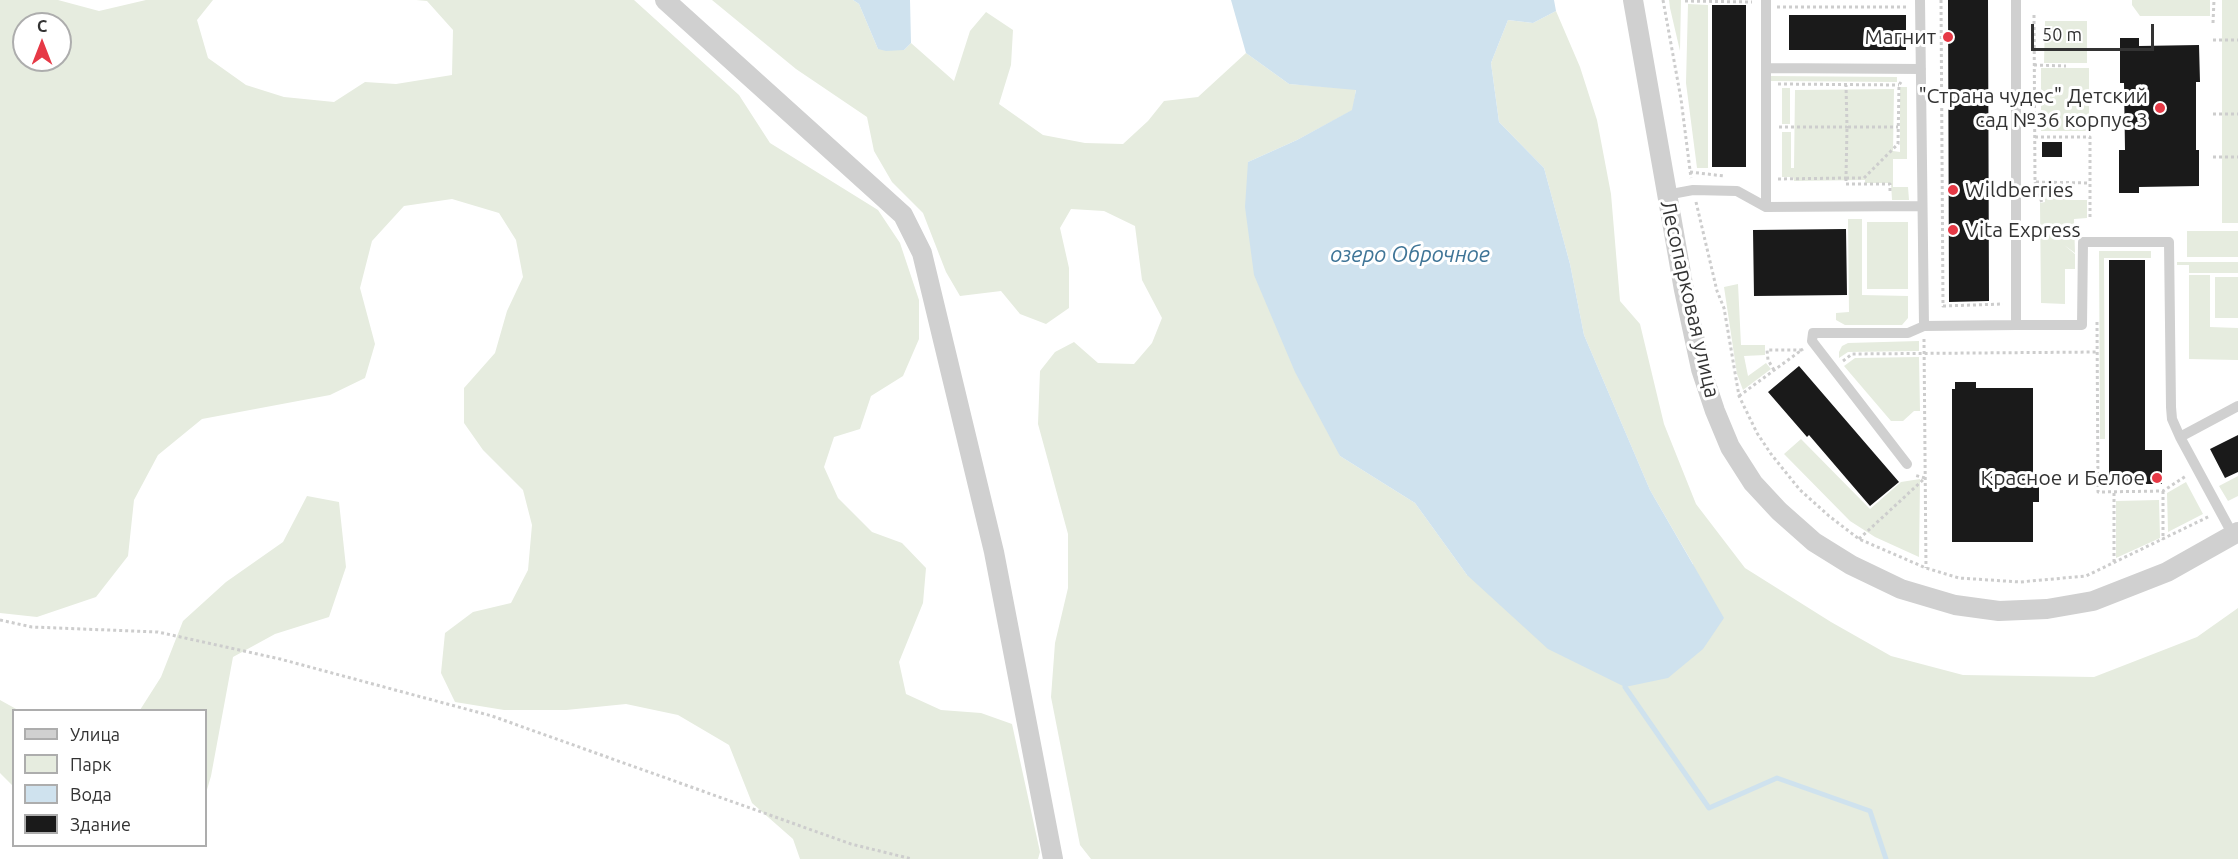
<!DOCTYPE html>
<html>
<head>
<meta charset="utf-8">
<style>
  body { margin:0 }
  #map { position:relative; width:2238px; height:859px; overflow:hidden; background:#fff; font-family:Ubuntu,sans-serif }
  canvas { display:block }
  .legend { position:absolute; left:12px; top:709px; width:195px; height:138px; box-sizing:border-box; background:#fff; border:2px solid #adadad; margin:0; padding:8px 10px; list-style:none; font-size:18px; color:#333 }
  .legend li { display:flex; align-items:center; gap:12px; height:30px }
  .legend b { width:30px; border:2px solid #adadad }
  .north { position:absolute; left:12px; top:12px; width:60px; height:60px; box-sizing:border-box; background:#fff; border:2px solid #adadad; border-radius:50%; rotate:0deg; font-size:16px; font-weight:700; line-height:24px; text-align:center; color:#333 }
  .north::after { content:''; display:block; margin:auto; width:21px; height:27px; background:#e63946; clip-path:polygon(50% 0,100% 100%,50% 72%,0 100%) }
  .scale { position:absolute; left:2031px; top:24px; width:123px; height:27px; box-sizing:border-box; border:3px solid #333; border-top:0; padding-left:8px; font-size:18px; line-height:21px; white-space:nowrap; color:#333; -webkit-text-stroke:4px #fff; paint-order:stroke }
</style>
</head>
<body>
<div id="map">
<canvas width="2238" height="859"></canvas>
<ul class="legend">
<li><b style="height:8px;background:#d0d0d0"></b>Улица</li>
<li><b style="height:16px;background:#e6ecdf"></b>Парк</li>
<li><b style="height:16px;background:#cfe2ee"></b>Вода</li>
<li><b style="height:16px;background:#1a1a1a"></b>Здание</li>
</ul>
<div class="north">С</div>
<div class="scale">50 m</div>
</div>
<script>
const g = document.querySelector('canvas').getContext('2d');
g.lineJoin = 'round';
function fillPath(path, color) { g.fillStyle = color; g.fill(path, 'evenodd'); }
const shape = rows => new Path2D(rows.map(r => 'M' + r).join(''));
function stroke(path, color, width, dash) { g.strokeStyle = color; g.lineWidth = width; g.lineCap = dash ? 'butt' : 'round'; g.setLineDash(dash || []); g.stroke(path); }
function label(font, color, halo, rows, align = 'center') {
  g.font = font + ' Ubuntu,sans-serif'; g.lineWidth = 6; g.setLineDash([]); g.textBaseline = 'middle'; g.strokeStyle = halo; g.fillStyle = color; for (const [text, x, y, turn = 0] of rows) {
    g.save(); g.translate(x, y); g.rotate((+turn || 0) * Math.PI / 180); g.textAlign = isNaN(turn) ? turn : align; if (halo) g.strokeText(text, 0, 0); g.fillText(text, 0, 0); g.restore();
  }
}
fillPath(shape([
  [0,0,58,0,99,11,146,0,213,0,197,20,208,58,246,85,284,97,334,102,365,82,396,84,452,75,453,30,427,1,416,0,634,0,739,95,770,143,878,210,900,243,919,300,919,339,903,376,871,396,860,429,834,437,824,467,838,498,872,532,902,543,926,568,923,603,899,662,906,694,941,710,981,713,1012,724,1040,852,1038,859,800,859,793,839,752,803,729,745,678,715,626,704,566,710,504,710,455,702,441,673,445,633,473,612,511,603,528,570,532,525,523,490,483,450,464,423,464,388,495,353,507,311,523,277,516,240,499,213,452,199,404,206,372,241,360,288,375,344,365,378,330,395,202,419,158,455,134,500,128,556,96,597,37,617,0,613],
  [24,24,60,24,60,60,24,60],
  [712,0,853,0,859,4,878,49,904,50,911,43,954,81,970,31,986,12,1013,30,1011,65,999,104,1043,135,1085,143,1123,144,1148,121,1164,101,1198,97,1246,53,1289,84,1356,89,1353,110,1297,140,1248,162,1340,456,1415,503,1467,575,1693,564,1650,490,1584,335,1570,264,1544,168,1499,122,1491,63,1508,20,1533,23,1556,11,1580,67,1597,120,1611,194,1620,301,1640,324,1664,424,1696,504,1745,568,1831,622,1891,656,1963,675,2094,677,2197,637,2238,608,2238,859,1091,859,1080,845,1051,697,1055,643,1068,588,1068,534,1038,424,1040,371,1055,352,1074,342,1098,363,1134,364,1152,343,1162,318,1142,280,1135,226,1104,211,1071,209,1060,228,1069,268,1069,308,1046,324,1020,314,1001,291,960,296,946,272,923,213,892,182,874,151,867,117,796,69],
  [1669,0,1681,0,1680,51,1670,8],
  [2132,0,2210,0,2210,16,2140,16,2132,5],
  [2222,0,2238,0,2238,223,2222,223],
  [1688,4,1708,5,1708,168,1697,168,1686,83],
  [2045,21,2087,21,2087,63,2044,63],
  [2041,68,2089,68,2089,131,2041,131],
  [1770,76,1897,77,1897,82,1770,81],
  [1900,87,1907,87,1907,159,1893,159,1893,187,1908,187,1909,200,1892,200,1891,183,1865,183,1865,180,1794,181,1793,177,1782,177,1782,132,1791,132,1791,168,1794,168,1795,90,1894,89,1893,151,1900,152],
  [1782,88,1790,88,1790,124,1782,124],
  [2045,187,2067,187,2067,200,2087,200,2087,218,2074,219,2075,253,2064,245,2075,254,2075,269,2065,269,2065,304,2041,303,2040,203,2045,202],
  [1848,219,1862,219,1862,295,1908,296,1908,318,1902,325,1845,325,1836,320,1836,313,1849,312],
  [1867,222,1908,222,1908,289,1867,289],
  [2187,231,2238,231,2238,257,2187,257],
  [2099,251,2151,251,2151,258,2104,258,2105,439,2100,439],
  [2177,262,2238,262,2238,273,2189,273,2189,265,2177,265],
  [2189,275,2210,275,2210,327,2238,328,2238,360,2189,359],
  [2215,277,2238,277,2238,318,2215,318],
  [1738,284,1741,345,1765,345,1765,355,1744,356,1748,376,1766,363,1771,369,1743,390,1737,374,1724,287],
  [1919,341,1919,351,1848,352,1839,358,1839,352,1842,346,1848,343],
  [1919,357,1920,411,1914,411,1903,421,1891,421,1844,366,1855,358],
  [1801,439,1870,509,1901,482,1920,479,1919,557,1875,537,1850,521,1784,454],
  [2238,476,2238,496,2228,501,2219,486],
  [2186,482,2203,514,2168,532,2167,493],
  [307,496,339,502,346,567,329,617,275,634,233,657,211,776,206,793,206,710,140,710,161,677,183,621,226,582,283,542],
  [2159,500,2160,538,2116,558,2116,501],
  [0,700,18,710,14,710,13,786,0,773]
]), '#e6ecdf');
fillPath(shape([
  [853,0,910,0,911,43,904,50,886,51,878,49,859,4],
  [1231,0,1554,0,1556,11,1533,23,1508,20,1491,63,1499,122,1544,168,1570,264,1584,335,1650,490,1724,618,1703,649,1668,678,1625,687,1548,649,1467,575,1415,503,1340,456,1295,372,1254,275,1245,207,1248,162,1297,140,1352,110,1356,90,1289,84,1246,53]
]), '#cfe2ee');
stroke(shape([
  [1625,687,1709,808,1777,778,1870,811,1886,859]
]), '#cfe2ee', 5);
fillPath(shape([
  [1948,0,1988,0,1989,301,1949,302],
  [1712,5,1746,5,1746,167,1712,167],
  [1789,15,1906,15,1906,50,1789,50],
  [2120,38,2139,38,2139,46,2199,45,2200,82,2196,82,2196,150,2199,150,2199,186,2139,187,2139,193,2119,193,2119,150,2125,150,2124,83,2120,83],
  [2042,142,2062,142,2062,157,2042,157],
  [1846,229,1847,295,1754,296,1753,230],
  [2109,260,2145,260,2145,450,2162,450,2162,484,2109,484],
  [1799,366,1899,482,1870,506,1809,435,1807,437,1768,392],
  [1955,382,1976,382,1976,388,2033,388,2033,483,2039,483,2039,502,2033,502,2033,542,1952,542,1952,389,1955,389],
  [2238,435,2238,472,2225,478,2210,449]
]), '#1a1a1a');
stroke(shape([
  [1663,0,1681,99,1691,178],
  [1941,0,1943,306,2003,304],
  [1685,1,1752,2],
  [1777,7,1908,7],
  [2034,15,2035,182,2090,183],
  [2213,23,2214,0],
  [2213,40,2238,40],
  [2034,65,2066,66],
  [1778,84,1899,85],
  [2213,114,2238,114],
  [1779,127,1847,127,1846,85],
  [2035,137,2090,137,2090,218],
  [2213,157,2238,157],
  [1690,172,1724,176],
  [1846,178,1864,178,1898,144,1899,85,1901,82],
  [1846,178,1846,184,1890,184,1890,193],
  [1778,179,1846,178,1847,127,1898,127],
  [2035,182,2042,203],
  [1696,202,1717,291,1724,308,1739,396,1757,433,1771,454,1800,490,1829,516,1859,539,1926,568,1959,578,2020,582,2086,576,2210,516],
  [2097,322,2098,492,2163,491,2186,476],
  [1924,339,1926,568],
  [1843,361,1852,354,2097,352],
  [1774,370,1768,360,1767,350,1803,350],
  [1739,396,1803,349],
  [2163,491,2163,540],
  [2114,493,2114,563],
  [1859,539,1925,478,1914,475],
  [0,620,32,627,158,632,280,659,492,716,851,844,912,859]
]), '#cdcdcd', 3, [3, 3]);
stroke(shape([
  [1920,0,1924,326],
  [1766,68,1766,0],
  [1666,195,1693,190,1737,191,1766,207,1922,206],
  [1766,207,1766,68,1921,69],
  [2016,325,2082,325,2083,242,2169,242,2171,407,2172,419,2180,437,2233,535],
  [2180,437,2238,406],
  [1907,464,1812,341,1813,333,1908,333,1924,326,2016,325,2016,0]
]), '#d0d0d0', 10);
stroke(shape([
  [665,0,903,215,922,253,994,552,1053,859],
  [1633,0,1684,290,1701,369,1715,411,1730,447,1753,483,1779,511,1814,542,1851,565,1901,589,1955,605,1999,611,2047,609,2093,601,2167,572,2238,532]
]), '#d0d0d0', 20);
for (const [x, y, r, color] of [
  [1948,37,6,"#e63946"],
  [2160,108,6,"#e63946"],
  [1953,190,6,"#e63946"],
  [1953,230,6,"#e63946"],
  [2157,478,6,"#e63946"]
]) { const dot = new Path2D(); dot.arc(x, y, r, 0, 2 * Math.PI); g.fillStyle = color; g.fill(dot); stroke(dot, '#fff', 2); }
label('21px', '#333', '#fff', [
  ["Магнит",1936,37],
  ["\"Страна чудес\" Детский",2148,96],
  ["сад №36 корпус 3",2148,120],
  ["Wildberries",1965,190,"left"],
  ["Vita Express",1965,230,"left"],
  ["Красное и Белое",2145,478]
], 'right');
label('21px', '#333', '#fff', [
  ["Лесопарковая улица",1690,299,77]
]);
label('italic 22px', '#3f7597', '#fff', [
  ["озеро Оброчное",1410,255]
]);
</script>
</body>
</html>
